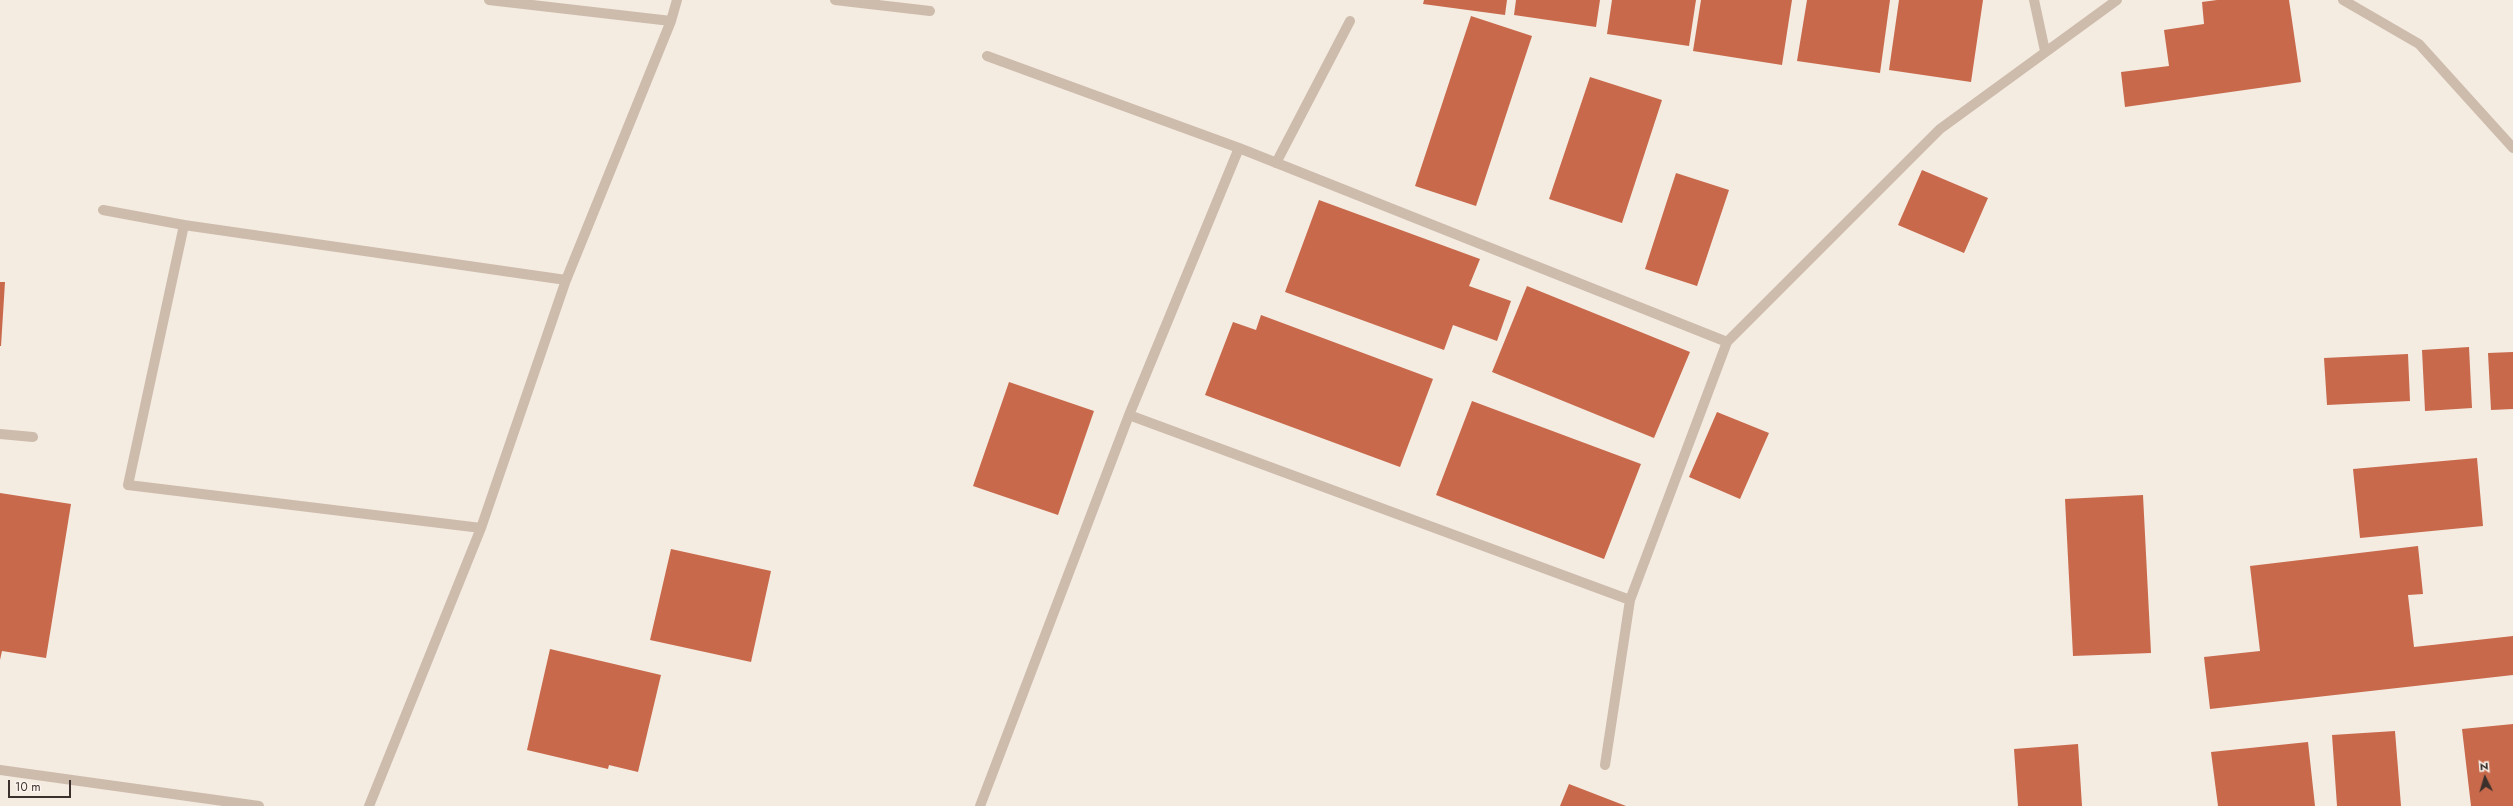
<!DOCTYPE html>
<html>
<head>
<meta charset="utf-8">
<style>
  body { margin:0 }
  #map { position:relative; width:2513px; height:806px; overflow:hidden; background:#f4ebe1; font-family:Jost,sans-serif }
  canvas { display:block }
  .north { position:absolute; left:2465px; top:758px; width:40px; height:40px; -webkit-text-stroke:3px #fbf5ee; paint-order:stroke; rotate:355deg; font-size:11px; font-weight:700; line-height:16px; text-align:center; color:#3b302b }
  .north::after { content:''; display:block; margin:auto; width:14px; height:18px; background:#3b302b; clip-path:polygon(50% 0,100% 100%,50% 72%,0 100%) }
  .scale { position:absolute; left:8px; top:780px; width:63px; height:18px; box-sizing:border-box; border:2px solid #3b302b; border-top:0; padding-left:5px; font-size:12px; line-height:14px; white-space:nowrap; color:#3b302b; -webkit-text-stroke:3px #fbf5ee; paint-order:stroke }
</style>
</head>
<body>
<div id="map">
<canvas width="2513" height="806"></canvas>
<div class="north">N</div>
<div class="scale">10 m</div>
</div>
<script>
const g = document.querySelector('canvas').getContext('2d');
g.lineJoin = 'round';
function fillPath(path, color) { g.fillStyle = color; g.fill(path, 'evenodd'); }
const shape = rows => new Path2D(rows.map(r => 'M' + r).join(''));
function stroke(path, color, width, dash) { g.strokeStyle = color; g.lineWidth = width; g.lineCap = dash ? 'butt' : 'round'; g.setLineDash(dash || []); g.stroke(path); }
fillPath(shape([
  [1424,0,1507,0,1505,15,1423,4],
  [1516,0,1600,0,1596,27,1514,15],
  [1612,0,1696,0,1689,46,1607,34],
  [1701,0,1792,0,1782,65,1693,51],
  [1807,0,1890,0,1880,73,1797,61],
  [1899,0,1983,0,1971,82,1889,70],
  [2217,0,2289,0,2301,82,2125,107,2121,72,2169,66,2164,30,2204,24,2202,2],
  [1471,16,1532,36,1476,206,1415,186],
  [1590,77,1662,100,1622,223,1549,199],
  [1922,170,1988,198,1964,253,1898,225],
  [1676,173,1729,190,1697,286,1645,269],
  [1319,200,1480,259,1469,286,1511,301,1497,341,1453,325,1444,350,1285,292],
  [0,282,5,282,1,346,0,346],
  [1527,286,1690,352,1654,438,1492,372],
  [1261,315,1433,379,1400,467,1205,395,1233,322,1256,330],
  [2469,347,2472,408,2425,411,2422,350],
  [2513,352,2513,409,2491,410,2488,353],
  [2408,354,2410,401,2327,405,2324,358],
  [1009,382,1094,411,1058,515,973,486],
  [1472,401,1641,464,1604,559,1436,495],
  [1717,412,1769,433,1740,499,1689,477],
  [2477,458,2483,526,2360,538,2353,469],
  [0,493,71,504,46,658,2,651,0,660],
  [2143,495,2151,653,2073,656,2065,499],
  [2418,546,2423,594,2408,595,2414,647,2513,636,2513,675,2210,709,2204,657,2260,651,2250,566],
  [671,549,771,571,751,662,650,640],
  [550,649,661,675,638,772,609,765,608,769,527,750],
  [2513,724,2513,806,2471,806,2462,729],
  [2395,731,2401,806,2337,806,2332,735],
  [2308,742,2315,806,2218,806,2211,752],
  [2078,744,2082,806,2018,806,2014,749],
  [1569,784,1626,806,1560,806]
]), '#c8694b');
stroke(shape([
  [489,0,671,21],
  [835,0,930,11],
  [2034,0,2045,51],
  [2343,0,2419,44,2513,148],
  [987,56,1239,148],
  [1276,163,1350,21],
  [103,210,184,225,566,280],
  [184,225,128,485,481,528],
  [1129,415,1630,600,1727,342],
  [0,434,33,437],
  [1605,765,1630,600],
  [0,770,259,806],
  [369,806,481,528,566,280,671,21,677,0],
  [980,806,1129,415,1239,148,1727,342,1940,129,2117,0]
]), '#cdbbac', 10);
</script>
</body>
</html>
